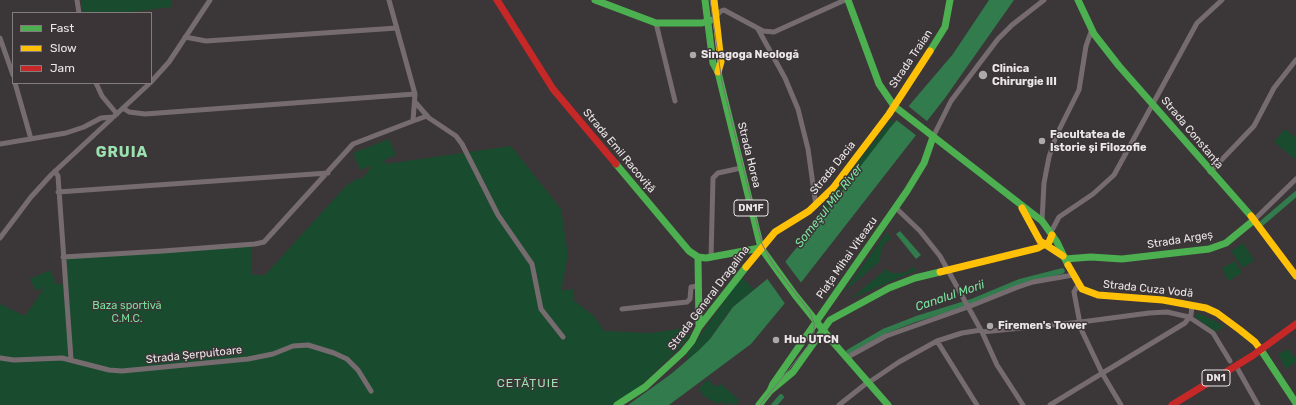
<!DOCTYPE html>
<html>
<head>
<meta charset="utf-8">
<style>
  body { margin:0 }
  #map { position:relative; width:1296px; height:405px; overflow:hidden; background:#3b3638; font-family:Rubik,sans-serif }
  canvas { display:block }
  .legend { position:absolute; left:12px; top:12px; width:140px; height:72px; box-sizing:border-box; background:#3c3537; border:1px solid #827c7d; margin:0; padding:5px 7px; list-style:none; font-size:12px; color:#ebe6e7 }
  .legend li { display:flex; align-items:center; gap:8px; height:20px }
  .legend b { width:20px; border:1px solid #827c7d }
</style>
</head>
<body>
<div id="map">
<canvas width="1296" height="405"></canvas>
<ul class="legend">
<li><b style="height:5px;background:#4caf50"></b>Fast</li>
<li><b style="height:5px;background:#ffc107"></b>Slow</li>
<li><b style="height:5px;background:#c62828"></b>Jam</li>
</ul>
</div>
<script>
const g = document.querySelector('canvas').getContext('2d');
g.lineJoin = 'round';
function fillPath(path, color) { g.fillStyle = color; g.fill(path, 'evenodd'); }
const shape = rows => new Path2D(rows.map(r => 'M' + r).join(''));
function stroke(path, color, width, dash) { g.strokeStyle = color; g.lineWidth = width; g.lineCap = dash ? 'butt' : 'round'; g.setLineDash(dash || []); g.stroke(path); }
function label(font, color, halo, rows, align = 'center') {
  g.font = font + ' Rubik,sans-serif'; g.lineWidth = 3; g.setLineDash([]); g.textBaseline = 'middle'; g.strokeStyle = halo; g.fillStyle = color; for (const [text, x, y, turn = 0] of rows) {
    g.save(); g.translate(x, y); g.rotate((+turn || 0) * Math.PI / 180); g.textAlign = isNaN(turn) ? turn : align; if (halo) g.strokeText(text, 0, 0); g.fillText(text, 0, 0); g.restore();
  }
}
fillPath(shape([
  [81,0,171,0,172,7,122,13,83,13],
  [891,120,895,122,826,212,821,208],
  [1285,129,1296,138,1296,160,1274,142],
  [389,139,396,155,384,160,386,164,511,146,561,209,568,255,561,291,573,289,574,301,594,316,604,331,651,333,685,328,690,337,646,381,633,392,611,405,0,405,0,304,25,316,45,287,36,291,30,279,50,270,55,282,53,283,65,285,63,257,251,244,252,275,265,275,346,186,357,179,363,178,371,167,370,166,360,170,353,153],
  [887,232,891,239,886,242,881,250,880,261,844,292],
  [1243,243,1254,260,1243,268,1231,251],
  [1235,261,1242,273,1228,281,1222,268],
  [912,267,917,270,851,299,886,269,891,273,901,273,907,272],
  [741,277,754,289,733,307,726,315,710,339,711,345,653,388,689,360,686,356],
  [1198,313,1213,320,1224,326,1215,332,1195,317],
  [1288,349,1296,359,1296,362,1286,369,1278,354],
  [708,379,715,387,721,384,739,400,736,405,732,403,731,405,727,402,725,405,720,401,718,404,703,396,699,388]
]), '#194c2e');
fillPath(shape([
  [989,0,1014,0,945,98,785,303,751,344,669,405,628,405,671,374,698,351,710,339,733,307,766,280,785,262,823,215,890,128,953,54],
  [900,231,921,255,916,259,896,234]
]), '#317b4d');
fillPath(shape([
  [907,105,928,122,917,136,895,119],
  [784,260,802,284,786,305,766,277]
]), '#3b3638');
stroke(shape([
  [1262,223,1296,194],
  [849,352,885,331,916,319,971,302,1019,282,1062,271],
  [774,405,781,397]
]), '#317b4d', 5.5);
stroke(shape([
  [77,0,79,13],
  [716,16,721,11,724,10,763,31,774,32,845,0],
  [656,23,675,101],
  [758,29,785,78,798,109,808,149,816,206],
  [185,37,206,41,397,28],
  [0,38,13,75],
  [151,82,169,62,210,0],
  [15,83,31,139],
  [96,83,102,96,117,114],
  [415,102,429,118,456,136,462,144,498,215,532,264,541,309,563,337],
  [123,108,129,112,145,114,415,94],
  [413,121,427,116],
  [933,137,951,101,998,39,1012,25,1044,0],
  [0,144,66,133,84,127,101,118,113,117],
  [55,171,58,176,71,359],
  [1210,172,1254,126,1274,88,1296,60],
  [58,192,328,173],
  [896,208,920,231,940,256,982,332,997,365,1023,405],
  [1254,220,1296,179],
  [1042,221,1044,183,1049,157,1056,136,1079,90,1086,46,1092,29],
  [1051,232,1059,217,1093,194,1114,175,1197,23,1222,0],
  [0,238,31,197,51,175,150,83],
  [63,257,163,251,255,244,264,242,353,144,413,121,415,94,389,0],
  [711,258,713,178,718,173,741,168],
  [1078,285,1074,292,1081,329,1102,373,1121,405],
  [622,309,687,302,690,299,691,287,698,286],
  [982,332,1081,322,1149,313,1167,312,1189,317,1213,333,1230,361],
  [937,341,977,405],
  [0,358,14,360,62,358,109,370,122,371,248,359,273,354,293,346,308,345,334,353,347,359,358,370,371,391],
  [846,358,886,336,968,307,1018,287,1033,282,1073,275],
  [1236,366,1258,405],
  [868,383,899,362,937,341,962,333,981,330],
  [839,405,868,382],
  [1050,405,1185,323,1191,315,1192,305]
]), '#766c6f', 5);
stroke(shape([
  [595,0,656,23,702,23,712,20],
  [705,0,713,63,718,72,761,248,795,295,832,341,888,405],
  [848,0,879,84,894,106,1042,221,1057,242,1068,265],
  [1078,0,1094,34,1119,66,1251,216],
  [930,51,945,27,950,0],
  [616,164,689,251,698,257,706,258,760,248],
  [698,257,699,327],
  [1065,259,1091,257,1122,259,1209,249,1226,243,1254,220],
  [1261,350,1296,403],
  [770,391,773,384,907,191,924,163,933,137],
  [617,405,645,387,683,352,692,341,699,327,746,267],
  [759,405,770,391,793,372,830,320,889,288,915,278,940,272]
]), '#4caf50', 7);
stroke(shape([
  [714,0,721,62,718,72],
  [1022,208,1040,241,1063,256],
  [1251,216,1296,276],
  [1068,265,1082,289,1098,295,1163,300,1206,308,1217,313,1240,330,1255,342,1261,350],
  [746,267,775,232,809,211,833,188,889,114,930,51],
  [940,272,1038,248,1049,242,1052,235]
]), '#ffc107', 7);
stroke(shape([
  [497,0,553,89,616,164],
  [1172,405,1252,356,1296,324]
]), '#c62828', 7);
stroke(shape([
  [710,0,722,82,762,244,774,266,810,312,814,323,814,335,812,341,760,405]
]), '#777174', 1);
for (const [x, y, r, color] of [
  [693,55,4,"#ada8aa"],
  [983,75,5,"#ada8aa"],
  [1042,141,4,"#ada8aa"],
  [990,326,4,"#ada8aa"],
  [776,340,4,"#ada8aa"]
]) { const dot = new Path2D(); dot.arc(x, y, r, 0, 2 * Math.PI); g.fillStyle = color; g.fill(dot); stroke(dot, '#3c3537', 1.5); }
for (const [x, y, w] of [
  [751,208,34],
  [1216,378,28]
]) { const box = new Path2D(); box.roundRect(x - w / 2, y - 8, w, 16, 3); g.fillStyle = '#3c3537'; g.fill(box); stroke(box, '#ebe6e7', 1); }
label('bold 10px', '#ebe6e7', null, [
  ["DN1F",751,208],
  ["DN1",1216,378]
]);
label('bold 11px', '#ebe6e7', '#3c3537', [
  ["Sinagoga Neologă",701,55],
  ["Clinica",992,69],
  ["Chirurgie III",992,82],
  ["Facultatea de",1050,135],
  ["Istorie și Filozofie",1050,148],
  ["Firemen's Tower",998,326],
  ["Hub UTCN",784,340]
], 'left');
label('11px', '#ebe6e7', '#3c3537', [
  ["Strada Traian",911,59,-56],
  ["Strada Constanța",1192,133,50],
  ["Strada Emil Racoviță",619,151,50],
  ["Strada Horea",749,155,76],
  ["Strada Dacia",833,168,-51],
  ["Strada Argeș",1180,240,-9],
  ["Piața Mihai Viteazu",847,258,-55],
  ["Strada Cuza Vodă",1148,289,6],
  ["Strada General Dragalina",709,298,-53],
  ["Strada Șerpuitoare",194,355,-6]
]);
label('11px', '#75e199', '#3c3537', [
  ["Baza sportivă",127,306],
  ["C.M.C.",127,319]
]);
label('italic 12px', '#79e69e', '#3c3537', [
  ["Someşul Mic River",829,206,-52],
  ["Canalul Morii",950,296,-19]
]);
g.letterSpacing = '1px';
label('12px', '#9be2b0', '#3c3537', [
  ["CETĂȚUIE",528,384]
]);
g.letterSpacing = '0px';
g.letterSpacing = '1px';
label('bold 15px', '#9be2b0', '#3c3537', [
  ["GRUIA",122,153]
]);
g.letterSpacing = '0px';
</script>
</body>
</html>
